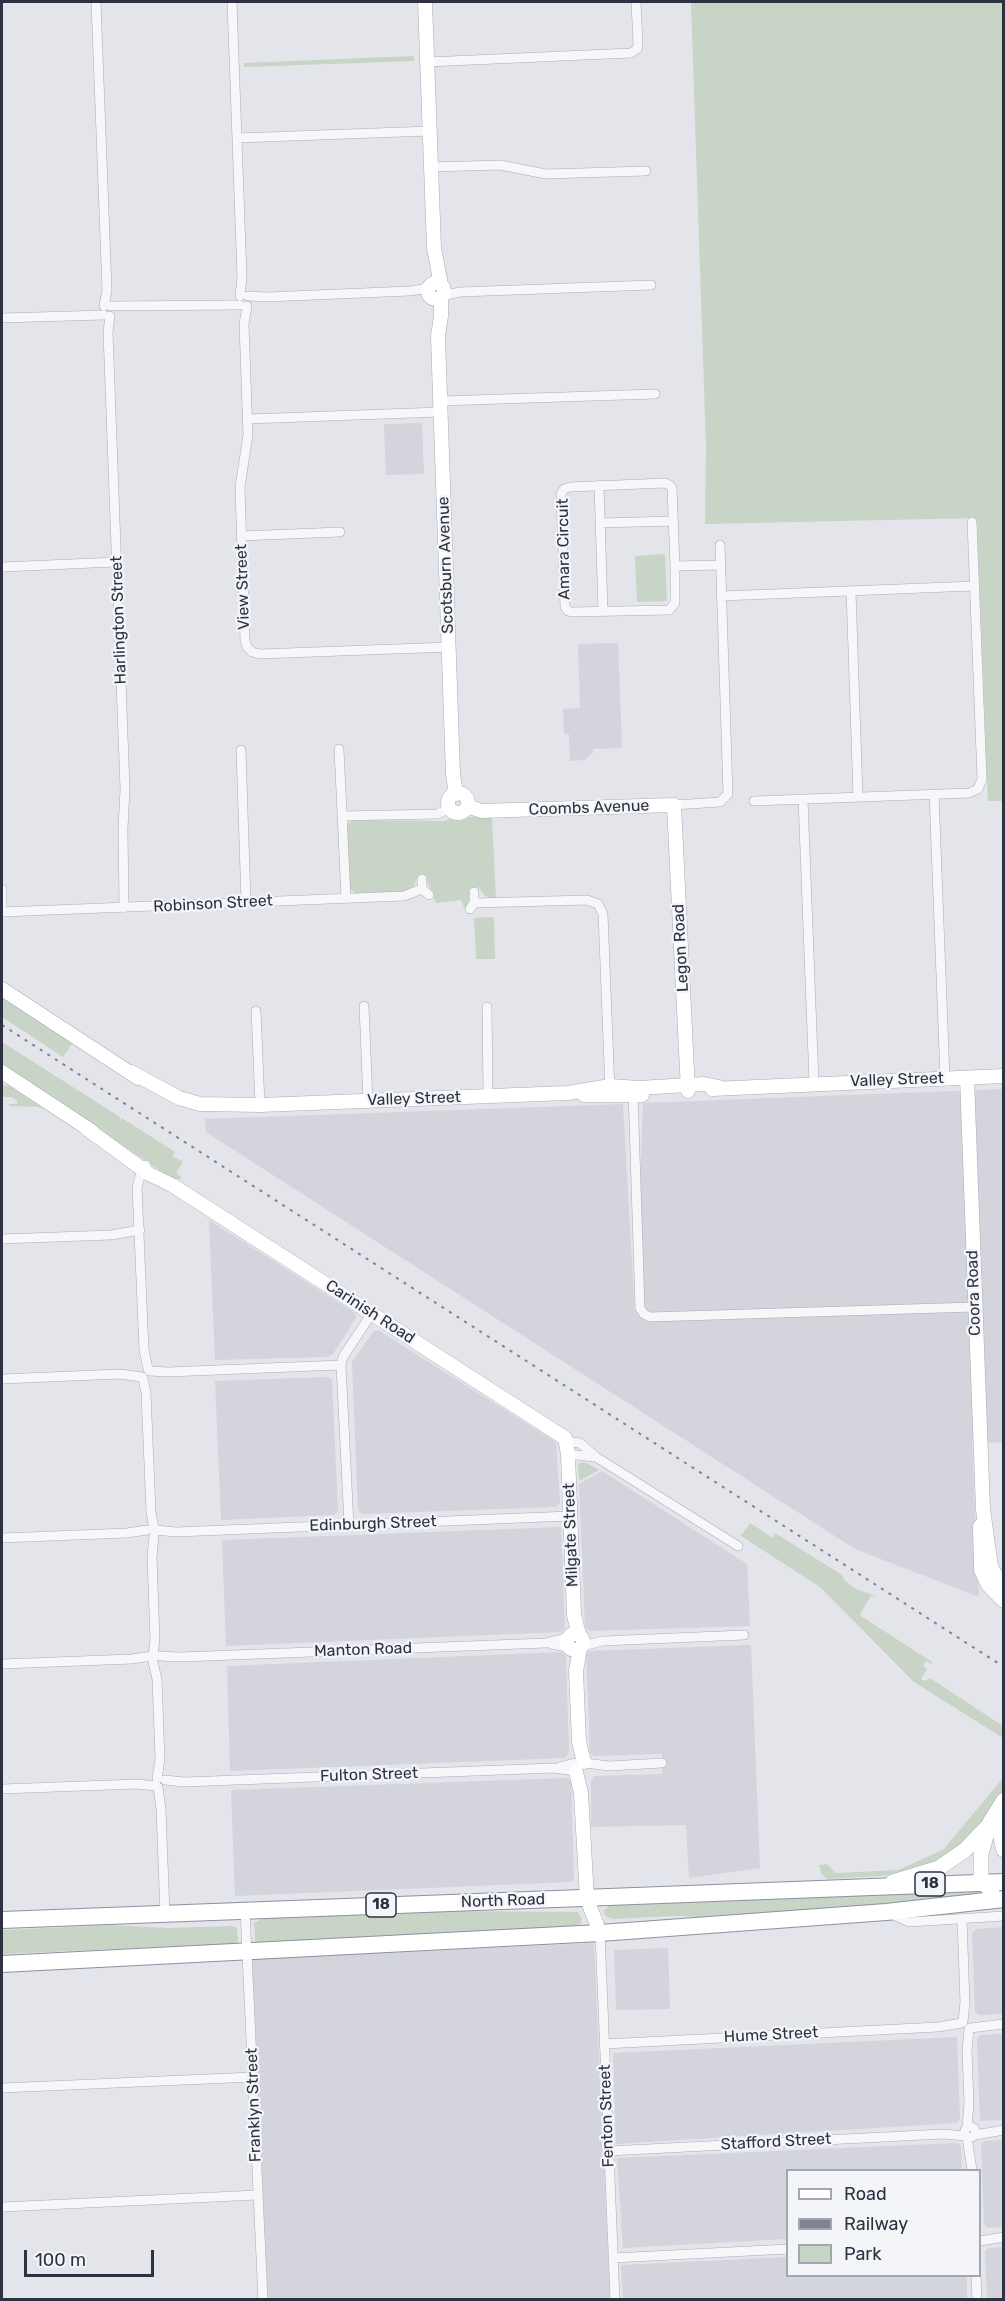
<!DOCTYPE html>
<html>
<head>
<meta charset="utf-8">
<style>
  body { margin:0 }
  #map { position:relative; width:1005px; height:2301px; overflow:hidden; background:#e4e5eb; font-family:Rubik,sans-serif }
  canvas { display:block }
  .frame { position:absolute; inset:0; border:3px solid #2d3141; pointer-events:none }
  .legend { position:absolute; left:786px; top:2169px; width:195px; height:108px; box-sizing:border-box; background:#f4f5f8; border:2px solid #a4a7af; margin:0; padding:8px 10px; list-style:none; font-size:18px; color:#2d3141 }
  .legend li { display:flex; align-items:center; gap:12px; height:30px }
  .legend b { width:30px; border:2px solid #a4a7af }
  .scale { position:absolute; left:24px; top:2250px; width:130px; height:27px; box-sizing:border-box; border:3px solid #2d3141; border-top:0; padding-left:8px; font-size:18px; line-height:21px; white-space:nowrap; color:#2d3141; -webkit-text-stroke:4px #f4f5f8; paint-order:stroke }
</style>
</head>
<body>
<div id="map">
<canvas width="1005" height="2301"></canvas>
<div class="frame"></div>
<ul class="legend">
<li><b style="height:8px;background:#fff"></b>Road</li>
<li><b style="height:8px;background:#7f8293"></b>Railway</li>
<li><b style="height:16px;background:#c7d4c6"></b>Park</li>
</ul>
<div class="scale">100 m</div>
</div>
<script>
const g = document.querySelector('canvas').getContext('2d');
g.lineJoin = 'round';
function fillPath(path, color) { g.fillStyle = color; g.fill(path, 'evenodd'); }
const shape = rows => new Path2D(rows.map(r => 'M' + r).join(''));
function stroke(path, color, width, dash) { g.strokeStyle = color; g.lineWidth = width; g.lineCap = dash ? 'butt' : 'round'; g.setLineDash(dash || []); g.stroke(path); }
function label(font, color, halo, rows, align = 'center') {
  g.font = font + ' Rubik,sans-serif'; g.lineWidth = 4.5; g.setLineDash([]); g.textBaseline = 'middle'; g.strokeStyle = halo; g.fillStyle = color; for (const [text, x, y, turn = 0] of rows) {
    g.save(); g.translate(x, y); g.rotate((+turn || 0) * Math.PI / 180); g.textAlign = isNaN(turn) ? turn : align; if (halo) g.strokeText(text, 0, 0); g.fillText(text, 0, 0); g.restore();
  }
}
fillPath(shape([
  [422,423,424,474,386,475,384,424],
  [618,643,622,748,593,749,593,753,585,760,570,761,569,734,564,734,563,709,580,708,578,644],
  [1003,1089,1003,1442,972,1444,979,1597,855,1549,206,1132,205,1119,623,1104,635,1317,643,1103],
  [209,1220,355,1313,356,1318,333,1354,328,1357,215,1360],
  [378,1330,556,1442,560,1503,556,1507,362,1514,358,1510,352,1362,373,1332],
  [328,1377,332,1380,338,1511,334,1515,221,1520,215,1381],
  [602,1471,747,1564,750,1626,589,1631,585,1627,579,1484],
  [561,1527,565,1628,561,1632,226,1646,222,1540],
  [751,1645,760,1868,689,1878,686,1825,591,1827,591,1781,594,1776,662,1774,662,1754,594,1756,590,1753,586,1655,589,1651],
  [562,1652,566,1656,569,1753,565,1758,230,1771,227,1666],
  [566,1778,571,1781,574,1879,571,1882,235,1896,231,1790],
  [1003,1927,1003,2014,979,2015,975,2012,972,1933,976,1929],
  [594,1943,610,2299,268,2299,252,1959],
  [668,1948,670,2009,616,2010,614,1950],
  [1003,2034,1003,2120,980,2121,977,2039,981,2035],
  [957,2037,960,2119,956,2123,616,2144,613,2053],
  [1003,2140,1003,2227,988,2228,984,2224,981,2145,984,2141],
  [957,2143,961,2146,962,2170,788,2170,787,2239,623,2248,617,2158],
  [1003,2247,1003,2299,987,2299,985,2251,989,2248],
  [787,2257,788,2276,967,2276,967,2299,623,2299,621,2265]
]), '#d3d4dc');
fillPath(shape([
  [691,2,1003,2,1003,801,988,801,977,518,705,524,706,447],
  [414,56,414,61,244,67,244,63],
  [665,554,667,601,637,602,635,556],
  [455,817,492,817,496,899,485,896,478,887,469,889,470,898,465,909,461,900,436,903,425,876,417,877,414,886,402,892,356,893,350,889,347,827,350,822,356,820,444,821],
  [494,917,495,959,476,959,474,918],
  [2,996,73,1042,63,1057,2,1017],
  [2,1042,120,1117,120,1121,122,1118,175,1152,172,1156,183,1162,176,1173,181,1177,180,1179,173,1179,2,1066],
  [2,1085,9,1086,40,1106,43,1110,39,1107,9,1106,9,1104,17,1104,17,1101,12,1097,2,1097],
  [584,1462,599,1470,579,1481,578,1464],
  [750,1523,773,1538,775,1533,842,1575,844,1580,856,1589,876,1596,871,1596,860,1614,861,1616,932,1662,931,1664,926,1661,923,1666,927,1669,921,1679,925,1681,930,1678,1003,1726,1003,1738,914,1682,820,1587,741,1536],
  [1003,1778,1003,1795,978,1831,938,1863,909,1874,880,1876,827,1879,821,1873,819,1865,827,1864,836,1873,898,1870,943,1850],
  [973,1887,991,1892,942,1901,710,1918,677,1916,613,1919,605,1916,603,1911,610,1905],
  [442,1911,578,1912,582,1919,580,1925,573,1927,260,1943,255,1941,254,1923,264,1918],
  [113,1925,168,1928,232,1926,237,1928,238,1940,237,1943,227,1944,2,1954,2,1930]
]), '#c7d4c6');
const street = shape([
  [96,2,107,290,104,306],
  [232,2,242,277,240,296],
  [427,62,631,53,637,49,638,44,636,2],
  [237,138,430,131],
  [431,167,500,165,546,174,646,171],
  [248,296,267,297,410,291,429,288],
  [442,296,460,292,651,285],
  [111,306,240,305],
  [247,306,244,324,248,435,240,487,245,641,247,647,252,652,260,654,449,647],
  [110,316,108,332,125,789,123,829,124,908],
  [2,318,104,315],
  [440,401,655,394],
  [248,419,440,412],
  [599,485,603,611],
  [600,523,673,521],
  [241,536,340,532],
  [675,566,675,603,669,610,572,612,568,611,565,607,561,494,564,489,570,487,665,483,669,485,672,488,675,566,720,565],
  [2,567,116,562],
  [851,591,858,797],
  [721,596,974,586],
  [339,749,346,898],
  [241,750,246,902],
  [934,794,945,1078],
  [803,799,814,1083],
  [754,801,969,793,978,789,982,779,972,522],
  [674,805,720,802,728,794,720,545],
  [342,816,437,814,449,809],
  [422,879,422,889,429,895],
  [2,889,2,912],
  [474,903,587,900,598,904,603,914,610,1091],
  [470,909,474,903,474,892],
  [2,912,404,896,422,889],
  [364,1006,368,1101],
  [487,1007,488,1096],
  [256,1011,260,1105],
  [633,1091,640,1308,644,1314,650,1317,974,1307],
  [146,1165,142,1169,137,1187,144,1350,148,1369],
  [2,1239,111,1235,140,1230],
  [149,1371,168,1372,341,1365],
  [143,1378,146,1393,151,1512,154,1529],
  [2,1379,120,1374,142,1377],
  [566,1441,580,1443,596,1457,738,1546],
  [568,1454,594,1457],
  [349,1525,341,1365,343,1357,372,1313],
  [155,1530,176,1532,570,1516],
  [2,1538,127,1533,147,1530],
  [551,1644,568,1647],
  [582,1646,603,1641,744,1635],
  [153,1655,155,1640,152,1557,154,1536],
  [159,1656,181,1657,546,1643,568,1637],
  [153,1662,157,1679,160,1759,157,1779],
  [2,1664,132,1659,152,1656],
  [585,1763,609,1766,662,1763],
  [559,1767,575,1763],
  [165,1780,184,1782,554,1768,575,1771],
  [158,1787,161,1809,165,1914],
  [2,1789,136,1784,157,1786],
  [245,1910,263,2300],
  [891,1914,909,1922,1004,1916],
  [962,1919,965,2002,963,2022],
  [600,1933,615,2300],
  [970,2028,1004,2024],
  [604,2044,938,2027,962,2023],
  [2,2088,253,2077],
  '964.5 2132a5.5 5.5 0 1 1 11 0a5.5 5.5 0 1 1-11 0Z',
  [967,2128,969,2103,967,2051,969,2029],
  [975,2135,1004,2130],
  [967,2137,972,2170],
  [608,2151,943,2134,966,2136],
  [2,2207,257,2195],
  [980,2241,1004,2237],
  [613,2258,788,2249],
  [976,2276,977,2300]
]);
const secondary = shape([
  [425,2,434,248,441,285],
  '428 291a8 8 0 1 1 16 0a8 8 0 1 1-16 0Z',
  [441,297,441,316,438,336,439,367,453,774,456,794],
  '448 803a10 10 0 1 1 20 0a10 10 0 1 1-20 0Z',
  [468,806,481,811,674,805,688,1091],
  [2,989,138,1078],
  [2,1072,93,1132],
  [131,1072,179,1098,200,1104,260,1105,568,1093,610,1086,639,1088,704,1084,719,1087],
  [967,1078,983,1509,991,1567,1004,1589],
  [712,1089,1004,1076],
  [584,1095,642,1095],
  [86,1128,149,1174,172,1185,565,1438,568,1454,574,1615,579,1635],
  [980,1526,981,1570,988,1585,1004,1601],
  '567 1642a8 8 0 1 1 16 0a8 8 0 1 1-16 0Z',
  [580,1648,576,1671,579,1742,584,1762],
  [576,1772,581,1793,587,1899,600,1933]
]);
const primary = shape([
  [1004,1823,1001,1837,1004,1850],
  [893,1882,939,1868,965,1850,988,1826],
  [992,1889,987,1887,981,1877,981,1854,990,1822,1004,1800]
]);
const highway = shape([
  [2,1920,1004,1882],
  [2,1964,600,1933,886,1912,1004,1899]
]);
stroke(street, '#a9abb5', 10);
stroke(secondary, '#a9abb5', 15);
stroke(primary, '#a5a8b5', 16);
stroke(highway, '#8d90a0', 18);
stroke(street, '#f7f7f9', 9);
stroke(secondary, '#fff', 14);
stroke(primary, '#fff', 15);
stroke(highway, '#fff', 16);
stroke(shape([
  [2,1025,1004,1667]
]), '#7f8293', 2, [3, 6]);
for (const [x, y, w] of [
  [930,1884,30],
  [381,1905,30]
]) { const box = new Path2D(); box.roundRect(x - w / 2, y - 12, w, 24, 4.5); g.fillStyle = '#f4f5f8'; g.fill(box); stroke(box, '#2d3141', 1.5); }
label('bold 15px', '#2d3141', null, [
  ["18",930,1884],
  ["18",381,1905]
]);
label('16px', '#2d3141', '#f4f5f8', [
  ["Amara Circuit",564,549,-91],
  ["Scotsburn Avenue",446,565,-92],
  ["View Street",243,587,-92],
  ["Harlington Street",119,620,-92],
  ["Coombs Avenue",589,808,-2],
  ["Robinson Street",213,904,-3],
  ["Legon Road",681,948,-93],
  ["Valley Street",897,1080,-2],
  ["Valley Street",414,1099,-2],
  ["Coora Road",974,1293,-92],
  ["Carinish Road",370,1312,33],
  ["Edinburgh Street",373,1524,-2],
  ["Milgate Street",571,1535,-92],
  ["Manton Road",363,1650,-2],
  ["Fulton Street",369,1775,-2],
  ["North Road",503,1901,-2],
  ["Hume Street",771,2035,-3],
  ["Franklyn Street",254,2105,-92],
  ["Fenton Street",607,2116,-92],
  ["Stafford Street",776,2142,-3]
]);
</script>
</body>
</html>
